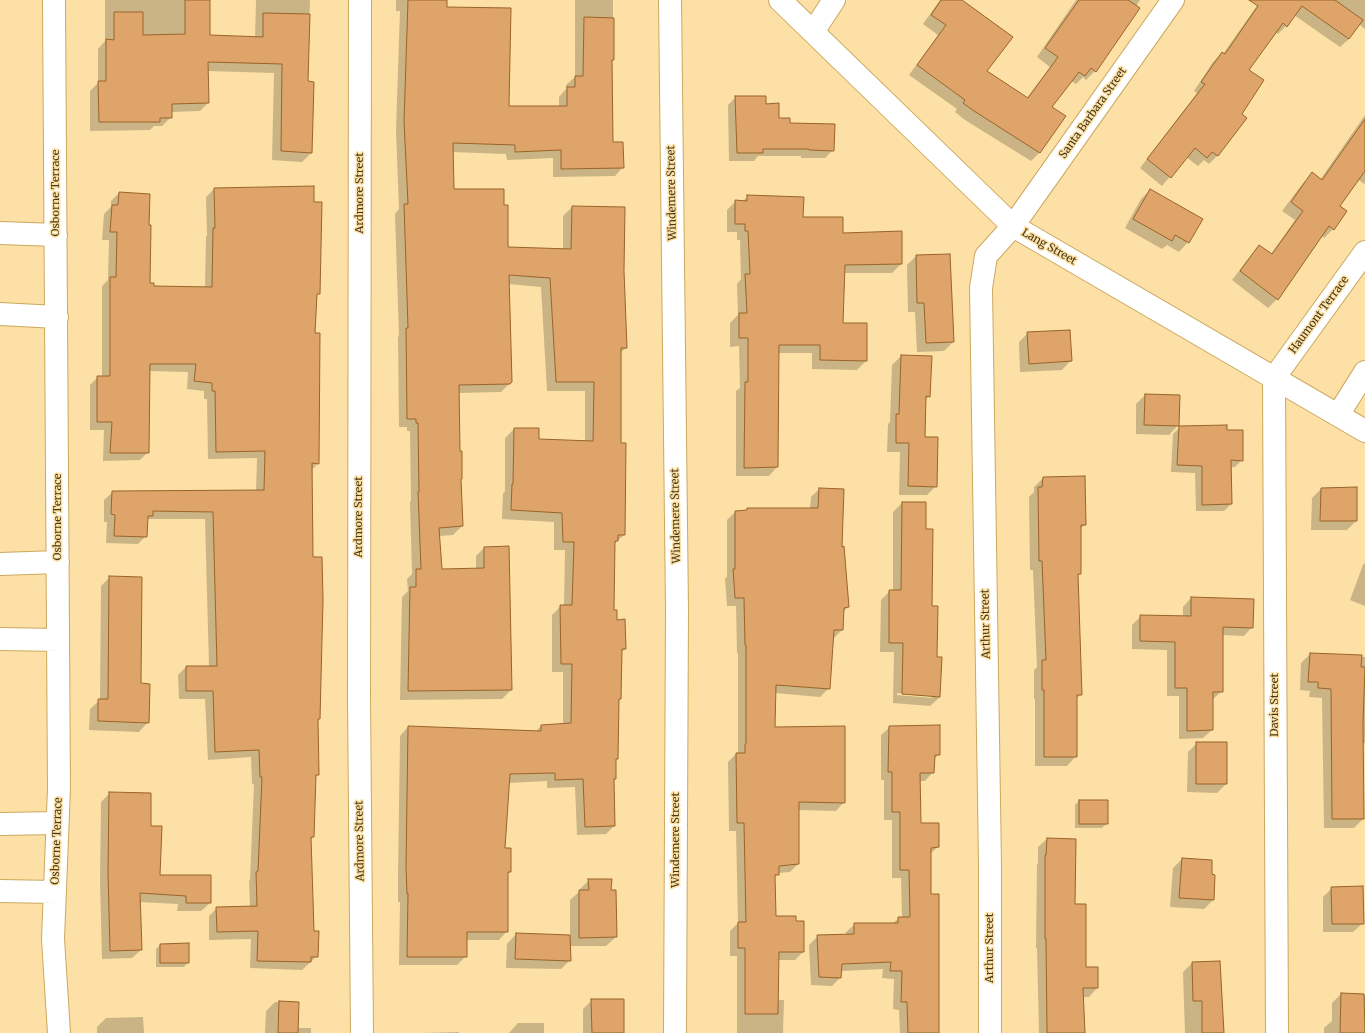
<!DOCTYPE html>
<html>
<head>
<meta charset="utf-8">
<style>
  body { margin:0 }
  canvas { display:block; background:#fce0a5 }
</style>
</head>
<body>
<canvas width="1365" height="1033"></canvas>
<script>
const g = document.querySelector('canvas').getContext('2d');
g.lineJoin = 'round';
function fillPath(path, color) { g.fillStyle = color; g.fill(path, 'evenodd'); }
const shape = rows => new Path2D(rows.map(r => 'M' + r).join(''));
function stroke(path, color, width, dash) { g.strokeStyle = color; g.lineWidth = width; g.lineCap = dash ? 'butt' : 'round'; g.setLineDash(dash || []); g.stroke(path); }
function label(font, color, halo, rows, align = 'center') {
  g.font = font + ' Merriweather,serif'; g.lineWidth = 3; g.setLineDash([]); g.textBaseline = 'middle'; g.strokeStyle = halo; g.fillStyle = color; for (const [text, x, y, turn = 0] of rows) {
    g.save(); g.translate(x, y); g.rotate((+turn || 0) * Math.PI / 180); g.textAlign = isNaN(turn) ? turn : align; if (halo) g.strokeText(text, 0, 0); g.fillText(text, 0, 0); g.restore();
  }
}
fillPath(shape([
  [105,0,209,0,209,36,255,38,256,0,310,0,307,82,311,153,302,162,272,160,274,73,208,71,208,103,200,111,171,112,171,117,162,126,154,126,150,130,90,131,90,91,98,83,98,49,105,41],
  [396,0,446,0,446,8,508,107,559,107,559,97,566,89,566,85,575,77,575,0,613,0,613,60,612,61,612,143,623,167,615,176,553,177,553,158,507,160,506,154,452,152,454,190,503,206,506,248,563,250,563,216,572,207,623,271,626,348,620,353,620,444,624,535,614,544,613,611,625,649,621,653,620,698,618,700,617,759,615,761,615,779,613,781,614,826,606,834,577,835,575,787,547,788,547,781,508,783,504,849,510,872,507,875,507,931,499,940,466,940,466,956,457,965,399,965,400,902,398,902,398,876,400,736,408,727,536,731,541,726,563,724,563,672,552,672,552,615,561,606,564,606,565,550,554,550,554,522,502,519,503,493,505,492,505,438,514,429,538,440,585,442,585,391,547,391,541,287,508,284,511,382,501,392,458,393,459,452,461,479,462,526,453,535,439,536,441,570,476,569,476,556,484,548,511,690,502,699,400,700,402,597,408,591,407,579,412,574,410,502,411,501,410,431,407,431,407,427,399,427,398,337,399,336,395,214,399,209,396,130,400,11,396,11],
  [940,0,960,0,985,72,1026,99,1050,67,1037,57,1076,0,1140,0,1095,71,1086,80,1083,77,1076,84,1071,81,1051,107,1040,152,1031,161,965,120,955,112,957,109,909,75,938,35,923,24],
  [1261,0,1365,0,1365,29,1359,24,1349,39,1340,47,1294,15,1286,26,1278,34,1275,32,1248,70,1240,114,1246,118,1217,156,1209,164,1204,160,1198,166,1186,157,1162,186,1140,168,1197,93,1194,91,1213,62,1222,53,1223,54],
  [736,97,765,105,778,119,833,150,825,158,801,158,801,156,758,156,754,161,729,161,728,105],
  [1365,115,1365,183,1364,184,1358,179,1339,206,1333,229,1324,238,1322,236,1277,299,1268,308,1232,280,1251,255,1259,246,1271,254,1295,220,1282,211,1303,183,1312,174,1320,180],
  [214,189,313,203,319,293,316,296,314,334,318,463,311,471,318,774,315,778,313,837,310,840,313,932,317,956,302,970,250,968,251,939,209,940,209,916,217,908,250,907,249,881,250,879,254,784,252,784,251,757,208,760,205,699,179,699,178,675,186,667,209,667,205,519,148,519,147,521,146,536,138,544,106,543,107,522,104,522,104,500,113,492,256,491,257,458,208,459,207,399,204,399,204,391,187,389,188,372,149,371,148,452,140,460,103,461,104,430,90,430,90,385,98,377,102,377,102,286,108,280,109,240,102,240,104,214,111,207,111,201,119,193,147,226,149,284,153,286,205,288,206,237,207,235,206,197],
  [1150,190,1188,242,1179,252,1167,245,1162,249,1125,228,1141,199],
  [748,196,842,234,901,264,892,273,844,273,842,324,866,361,857,370,812,369,812,353,778,353,777,467,769,476,736,476,736,391,740,388,739,346,730,347,730,323,738,315,737,284,741,279,740,240,737,240,737,232,727,232,727,210,736,201,742,202],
  [916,256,953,342,944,351,917,352,915,312,908,312,907,265],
  [1028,333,1071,360,1062,370,1020,372,1019,342],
  [901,356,929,396,925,401,924,438,936,486,927,495,899,495,900,452,887,452,888,424,890,422,892,365],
  [1145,395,1178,425,1169,435,1136,434,1136,404],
  [1180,427,1226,431,1242,460,1235,467,1230,467,1231,504,1224,511,1196,511,1195,473,1171,472,1173,434],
  [1043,478,1085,525,1080,529,1080,574,1077,577,1081,694,1076,699,1076,756,1067,766,1035,766,1035,699,1034,699,1034,670,1037,667,1033,570,1030,570,1029,497,1034,492,1034,487],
  [1356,488,1356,521,1347,530,1311,530,1312,498,1321,489],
  [819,489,843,490,841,548,848,607,843,612,842,630,834,638,832,638,829,688,820,697,775,693,774,728,844,802,836,811,798,810,798,864,790,872,778,873,774,878,775,917,803,952,795,960,777,960,777,1000,784,1000,783,1033,737,1033,737,956,730,956,730,931,738,923,736,831,729,831,728,762,738,752,738,653,737,653,736,606,727,606,725,578,727,577,727,520,735,512,745,511,747,509,810,509,811,497],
  [902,503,925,530,930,607,940,697,930,706,893,703,894,652,880,652,881,600,890,591,893,591,893,512],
  [897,693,932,696,932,698,897,695],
  [1365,563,1365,606,1350,600,1363,565],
  [110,577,140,684,148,722,139,732,89,730,90,709,100,700,101,586],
  [1191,598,1252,627,1244,636,1222,635,1222,691,1212,700,1212,730,1203,738,1179,739,1179,696,1167,696,1167,650,1132,649,1132,625,1141,616,1183,617,1183,607],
  [1310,654,1365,657,1365,742,1363,744,1363,819,1354,828,1324,828,1322,698,1309,697,1310,691,1300,690,1301,663],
  [890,727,939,754,933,760,933,772,925,781,919,781,920,824,938,847,930,854,930,895,938,1033,900,1033,899,1010,893,1009,894,979,882,978,883,969,841,971,840,978,832,986,811,985,809,945,818,936,846,935,846,932,855,924,892,924,899,918,902,918,901,878,892,878,892,820,884,820,884,780,881,780,881,735],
  [1197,743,1226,784,1217,793,1187,792,1188,752],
  [110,793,150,826,159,876,210,903,201,911,177,911,178,904,139,902,141,950,132,958,102,959,100,881,101,802],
  [1079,801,1107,823,1102,828,1075,828,1075,805],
  [1047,839,1074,905,1085,968,1097,988,1089,997,1083,997,1075,1033,1039,1033,1037,948,1036,948,1037,865,1038,863,1038,847],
  [1182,859,1213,900,1204,909,1170,907,1173,868],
  [589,880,610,891,616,937,606,946,569,946,570,960,561,969,506,968,507,944,516,934,570,936,570,900,580,891,580,889],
  [1332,888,1363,923,1353,932,1323,932,1323,897],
  [160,945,188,962,184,967,156,967,156,949],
  [1219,962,1224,1033,1185,1033,1183,972,1192,963],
  [1341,994,1365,995,1365,1033,1324,1033,1324,1028,1332,1021,1332,1003],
  [592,1000,623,1033,583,1033,583,1009],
  [275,1002,298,1003,297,1028,311,1028,311,1033,265,1033,266,1011],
  [143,1017,144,1033,97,1033,97,1027,106,1018],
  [518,1023,544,1023,544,1033,509,1033],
  [459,1032,459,1033,425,1033]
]), '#0003');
const building = shape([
  [185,0,210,0,210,35,263,37,263,13,310,14,308,81,314,82,312,153,281,151,282,64,208,62,209,103,172,104,172,118,160,118,160,122,99,122,98,81,106,81,106,39,114,40,114,12,143,12,143,35,185,34,185,0],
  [408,0,447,0,447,7,511,8,509,106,567,106,567,87,575,87,575,76,583,76,584,17,614,18,614,60,612,60,613,142,623,142,624,168,561,169,561,150,515,152,515,145,453,143,454,189,504,189,504,205,508,205,508,247,571,249,572,206,625,207,624,271,627,348,621,348,621,443,626,443,625,535,618,535,618,541,615,541,614,610,617,610,617,620,625,619,626,649,622,649,621,699,619,699,618,759,616,759,616,779,614,779,615,826,585,827,583,779,555,780,555,773,510,774,505,848,511,848,511,872,508,872,508,932,467,932,467,957,407,957,408,893,407,894,406,867,408,726,541,731,541,725,571,723,572,664,561,664,560,605,572,605,574,542,563,542,562,513,511,510,512,484,513,484,514,428,539,428,539,439,593,441,594,382,556,382,550,278,509,275,512,382,510,384,459,385,460,451,462,451,462,479,461,479,463,526,439,528,442,569,484,568,484,547,509,546,512,690,408,691,410,587,416,587,416,569,421,569,418,492,419,492,418,423,416,423,416,419,407,419,406,328,408,328,404,204,408,204,404,121,408,0],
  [941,0,962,0,1013,37,987,71,1028,98,1058,57,1045,48,1079,0,1128,0,1140,8,1096,72,1091,68,1085,76,1079,72,1052,107,1066,116,1040,153,974,111,963,103,965,100,917,65,946,25,931,15,941,0],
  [1249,0,1335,0,1363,20,1349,39,1302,6,1287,27,1283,23,1249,70,1264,80,1242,114,1247,118,1218,156,1212,152,1207,158,1195,148,1171,178,1147,159,1205,84,1201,82,1222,52,1225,54,1258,6,1249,0],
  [735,96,766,96,766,104,779,103,779,118,790,118,790,123,835,124,834,151,809,150,809,149,763,149,763,153,737,153,735,96],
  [1365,119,1365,171,1340,206,1347,211,1334,230,1329,226,1278,300,1240,271,1259,245,1272,254,1303,211,1291,202,1312,172,1322,180,1365,119],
  [314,186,314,202,322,202,320,294,317,294,315,333,320,333,319,464,312,463,313,557,322,557,323,600,320,719,318,719,319,775,316,775,314,837,311,837,314,931,319,931,318,957,311,957,311,962,257,961,258,931,217,932,216,907,257,906,256,872,258,871,262,777,260,777,259,750,215,752,213,691,186,691,186,666,217,666,213,512,153,511,153,516,148,516,147,537,114,536,115,515,111,514,112,491,264,490,265,451,216,452,215,391,212,391,212,383,194,381,196,364,150,364,149,453,110,453,112,422,97,422,97,376,110,376,110,277,116,277,117,232,110,232,112,205,118,205,119,192,150,194,149,225,151,225,150,283,154,283,154,286,212,287,213,228,215,228,214,188,314,186],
  [1150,189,1203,219,1189,243,1175,235,1172,241,1133,219,1150,189],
  [747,195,804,197,803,217,843,217,843,233,902,231,902,264,845,265,843,323,867,323,867,361,820,360,820,345,779,345,778,467,744,468,745,382,748,382,748,338,739,338,739,313,747,313,745,274,750,274,748,231,745,231,745,224,735,224,735,200,747,201,747,195],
  [950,254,954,342,926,343,924,303,917,303,916,255,950,254],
  [1070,330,1072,361,1029,364,1027,332,1070,330],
  [901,355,932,356,930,397,926,396,925,437,938,437,937,487,908,486,909,443,896,443,896,414,899,414,901,355],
  [1145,394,1180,395,1179,426,1144,425,1145,394],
  [1227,425,1227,430,1243,430,1243,461,1231,460,1232,504,1202,505,1202,466,1177,465,1179,426,1227,425],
  [1085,476,1086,525,1081,525,1081,574,1078,574,1082,695,1077,695,1077,757,1044,757,1044,690,1042,690,1042,660,1046,660,1042,561,1039,561,1038,487,1042,487,1043,477,1085,476],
  [1357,487,1357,521,1320,521,1321,488,1357,487],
  [819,488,844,489,842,547,844,546,849,607,844,608,843,630,834,630,830,689,776,685,775,727,845,726,845,803,799,802,799,864,779,866,779,875,775,875,776,916,796,916,796,921,804,921,804,952,779,952,778,1014,745,1014,745,948,738,948,738,922,746,922,744,823,737,823,736,753,745,753,745,744,746,744,746,645,745,645,744,598,735,598,733,569,735,569,735,511,747,510,747,508,818,508,819,488],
  [902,502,926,502,926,529,933,529,932,606,938,606,937,657,942,657,940,697,902,694,903,643,889,643,889,590,901,590,902,502],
  [109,576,142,577,141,683,150,684,149,723,98,721,98,699,108,699,109,576],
  [1191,597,1254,599,1253,628,1223,627,1223,692,1213,692,1213,730,1187,731,1187,688,1175,688,1175,642,1140,641,1140,615,1191,616,1191,597],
  [1310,653,1362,655,1361,667,1365,667,1363,724,1364,819,1332,819,1331,689,1318,688,1318,682,1308,682,1310,653],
  [940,725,940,755,935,755,934,773,920,773,921,823,939,823,939,847,931,848,931,894,939,894,939,1033,908,1033,907,1002,901,1002,902,971,890,971,891,962,842,964,841,978,819,977,817,935,854,934,854,923,898,923,898,917,910,917,909,870,900,870,900,812,892,812,892,772,888,772,889,726,940,725],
  [1196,742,1227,742,1227,784,1196,784,1196,742],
  [109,792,151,793,151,826,162,826,160,875,211,875,211,903,186,903,186,896,140,893,142,950,110,951,108,872,109,792],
  [1079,800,1108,800,1108,824,1079,824,1079,800],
  [1047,838,1076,839,1075,904,1086,904,1086,967,1098,967,1098,988,1083,988,1085,1033,1047,1033,1046,939,1045,939,1045,855,1046,855,1047,838],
  [1182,858,1212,860,1212,874,1215,875,1214,900,1179,898,1182,858],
  [588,879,612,879,611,890,616,890,617,937,579,938,579,890,589,890,588,879],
  [1363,886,1364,924,1332,924,1331,887,1363,886],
  [516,933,570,935,571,961,515,959,516,933],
  [189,943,189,963,160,963,160,944,189,943],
  [1220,961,1224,1033,1202,1033,1202,1001,1193,1001,1192,962,1220,961],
  [1341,993,1364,994,1365,1033,1340,1033,1341,993],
  [591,999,624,999,624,1033,592,1033,591,999],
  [279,1001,299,1002,298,1033,278,1033,279,1001]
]);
fillPath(building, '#dea46a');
stroke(building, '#996429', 1);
const minor = shape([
  [54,0,59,788,53,939,59,1033],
  [360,0,359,698,362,1033],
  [670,0,677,610,675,1033],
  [780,0,1013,226,1365,431],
  [813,32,834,0],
  [0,233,56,235],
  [0,314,57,317],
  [1338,415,1365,372],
  [0,564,58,562],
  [0,639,58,640],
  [0,824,57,823],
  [0,891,55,892],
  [990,1033,990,864,981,288,986,256,1013,226,1173,0],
  [1277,1033,1274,378,1365,252]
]);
stroke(minor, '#cba95f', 24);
stroke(minor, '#fff', 22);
label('11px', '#453718', '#fce0a5', [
  ["Santa Barbara Street",1093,113,-55],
  ["Osborne Terrace",56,193,-90],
  ["Ardmore Street",360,193,-90],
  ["Windemere Street",672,193,-91],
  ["Lang Street",1049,247,30],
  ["Haumont Terrace",1319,315,-54],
  ["Windemere Street",676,516,-91],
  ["Osborne Terrace",58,517,-90],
  ["Ardmore Street",359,517,-90],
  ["Arthur Street",986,624,-91],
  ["Davis Street",1275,705,-90],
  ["Windemere Street",676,840,-90],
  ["Osborne Terrace",57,841,-88],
  ["Ardmore Street",360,841,-91],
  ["Arthur Street",990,948,-90]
]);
</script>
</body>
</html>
